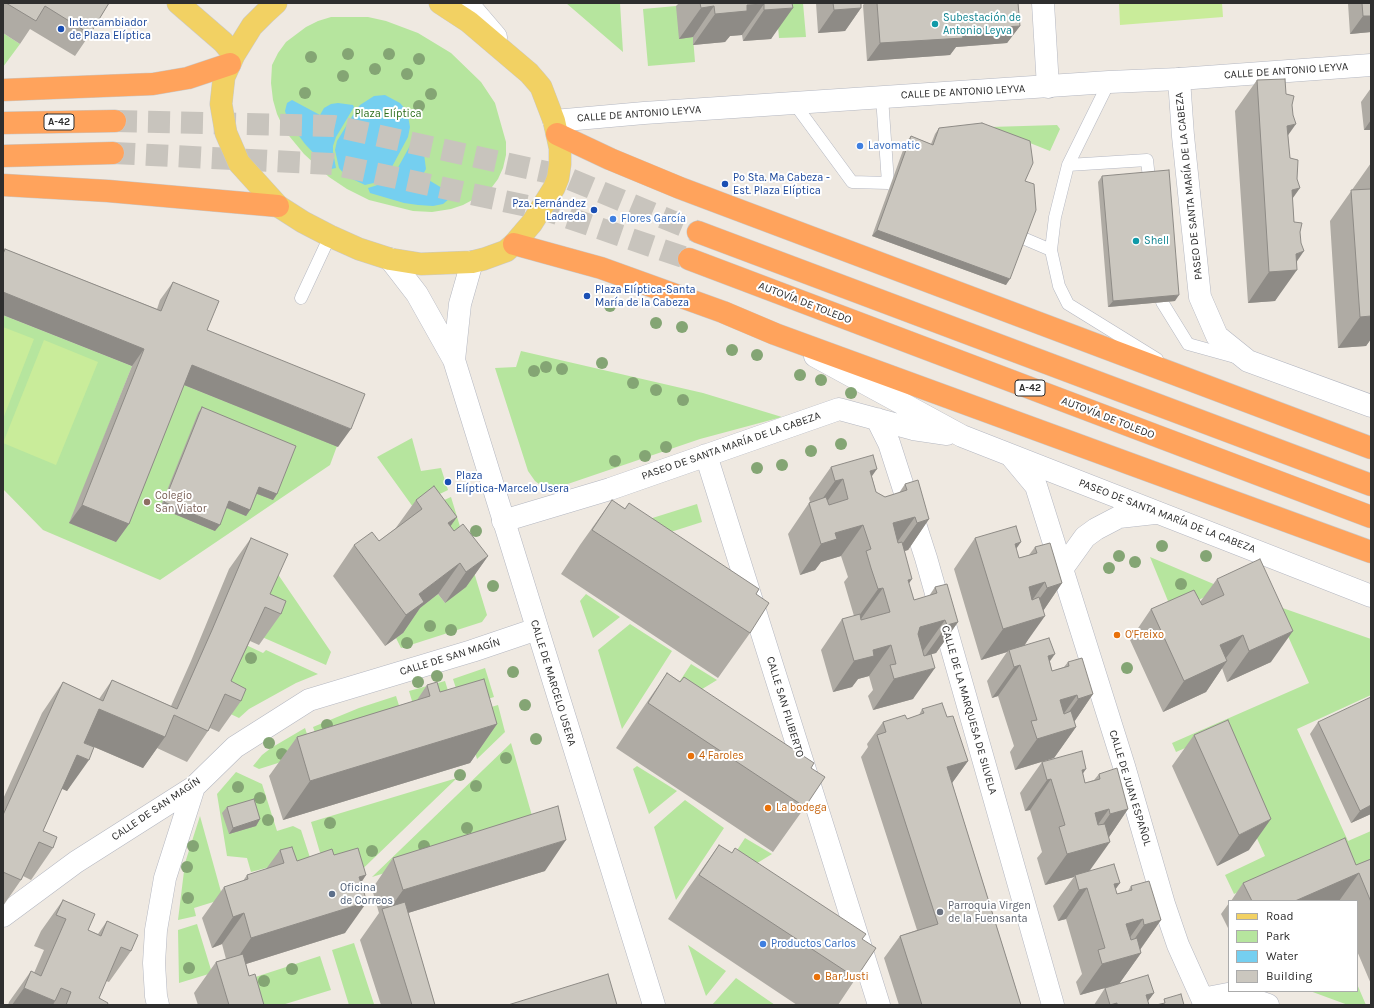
<!DOCTYPE html>
<html>
<head>
<meta charset="utf-8">
<style>
  body { margin:0 }
  #map { position:relative; width:1374px; height:1008px; overflow:hidden; background:#efe9e1; font-family:Karla,sans-serif }
  canvas { display:block }
  .frame { position:absolute; inset:0; border:4px solid #2e2e2e; pointer-events:none }
  .legend { position:absolute; left:1228px; top:900px; width:130px; height:92px; box-sizing:border-box; background:#fff; border:1px solid #ababab; margin:0; padding:5px 7px; list-style:none; font-size:12px; color:#2e2e2e }
  .legend li { display:flex; align-items:center; gap:8px; height:20px }
  .legend b { width:20px; border:1px solid #ababab }
</style>
</head>
<body>
<div id="map">
<canvas width="1374" height="1008"></canvas>
<div class="frame"></div>
<ul class="legend">
<li><b style="height:5px;background:#f2d163"></b>Road</li>
<li><b style="height:11px;background:#b6e59e"></b>Park</li>
<li><b style="height:11px;background:#75cff0"></b>Water</li>
<li><b style="height:11px;background:#cbc7bf"></b>Building</li>
</ul>
</div>
<script>
const g = document.querySelector('canvas').getContext('2d');
g.lineJoin = 'round';
function fillPath(path, color) { g.fillStyle = color; g.fill(path, 'evenodd'); }
const shape = rows => new Path2D(rows.map(r => 'M' + r).join(''));
function stroke(path, color, width, dash) { g.strokeStyle = color; g.lineWidth = width; g.lineCap = dash ? 'butt' : 'round'; g.setLineDash(dash || []); g.stroke(path); }
function label(font, color, halo, rows, align = 'center') {
  g.font = font + ' Karla,sans-serif'; g.lineWidth = 4; g.setLineDash([]); g.textBaseline = 'middle'; g.strokeStyle = halo; g.fillStyle = color; for (const [text, x, y, turn = 0] of rows) {
    g.save(); g.translate(x, y); g.rotate((+turn || 0) * Math.PI / 180); g.textAlign = isNaN(turn) ? turn : align; if (halo) g.strokeText(text, 0, 0); g.fillText(text, 0, 0); g.restore();
  }
}
fillPath(shape([
  [566,3,620,3,623,52],
  [776,3,803,3,806,37,779,38],
  [676,6,693,37,695,62,648,66,643,9],
  [331,17,368,17,386,21,418,33,451,53,481,82,495,103,506,142,506,155,503,168,498,179,489,191,463,205,451,209,432,212,413,211,369,200,347,189,329,177,304,154,285,131,277,114,273,100,271,83,272,65,278,53,286,42,306,27,318,21],
  [3,33,20,44,3,67],
  [1057,125,1060,129,1050,151,990,127],
  [3,315,132,366,70,523,116,542,179,383,337,446,330,465,160,580,43,530,3,489],
  [521,351,703,393,782,417,700,439,553,489,543,487,535,481,528,471,495,368,516,367],
  [412,438,421,471,441,468,448,490,413,507,377,457],
  [451,497,487,615,482,622,401,648,396,638,403,633,397,625,438,594,445,603,442,555,417,512],
  [697,504,702,522,633,544,627,526],
  [1150,557,1223,588,1182,608,1168,601],
  [275,570,331,652,326,665,262,637,266,585],
  [586,594,620,617,593,638,580,601],
  [1274,605,1371,639,1371,695,1297,729,1348,841,1371,831,1371,861,1345,873,1334,849,1234,894,1225,875,1265,856,1211,737,1176,752,1172,743,1309,683],
  [630,624,672,651,622,729,598,650],
  [246,645,263,653,266,650,318,674,296,683,249,709,239,718,218,708],
  [691,664,717,680,666,711,663,707],
  [485,668,494,697,462,707,453,679],
  [445,681,454,710,418,721,409,691],
  [396,696,402,715,321,749,313,727,359,708],
  [498,705,505,732,477,759,464,715],
  [305,728,313,752,259,769,253,766,262,755,271,748],
  [511,743,535,826,372,877],
  [637,766,677,791,649,814,633,769],
  [236,772,262,784,277,831,293,826,301,830,314,870,277,865,251,872,247,858,227,856,217,794],
  [457,778,347,884,326,873,311,822],
  [685,800,724,828,676,900,654,827],
  [200,816,223,899,194,908,196,916,178,920,185,863],
  [745,838,772,854,715,889,713,887],
  [197,924,212,973,179,983,178,930],
  [354,943,374,1004,369,1005,349,1005,332,950],
  [688,945,726,971,706,996],
  [320,956,331,990,282,1005,248,1005,240,982],
  [736,978,775,1005,712,1005],
  [1357,984,1366,1005,1348,1005,1310,991,1357,991]
]), '#b6e59e');
fillPath(shape([
  [1119,3,1222,3,1223,17,1120,25],
  [3,327,34,339,3,419],
  [44,340,98,362,56,465,3,443]
]), '#c9ec9a');
fillPath(shape([
  [385,95,400,103,407,111,410,127,408,137,387,176,382,181,365,185,346,176,339,168,335,150,337,141,356,110,360,105,374,96],
  [292,100,320,115,324,108,331,104,338,103,353,105,354,107,336,137,333,146,333,152,336,168,331,169,321,161,305,144,288,121,285,111,287,103],
  [412,142,414,142,424,154,426,169,422,176,447,191,448,193,449,199,443,204,433,206,418,205,404,203,370,193,368,188,384,183,389,180,395,173]
]), '#75cff0');
stroke(shape([
  [115,121,334,126,560,175,698,232],
  [113,153,332,164,546,210,689,259]
]), '#c8c4bd', 22, [22, 11]);
const lane = shape([
  [1109,82,1068,165,1055,217,1051,250,1059,286,1068,304,1157,359],
  [882,97,888,183],
  [794,103,852,182,888,183,905,190],
  [1068,165,1147,160,1149,178],
  [1011,233,1051,250],
  [301,298,330,236],
  [1162,302,1188,344,1235,357]
]);
const street = shape([
  [1043,3,1048,87],
  [1179,79,1183,136,1200,297,1217,336,1248,361,1371,406],
  [815,356,962,436,1371,596],
  [877,419,889,443,926,558,1053,1005],
  [706,455,879,1005],
  [1011,456,1036,486,1124,766,1164,904,1178,945,1205,1005],
  [503,521,610,489,839,409,913,429,947,434],
  [1062,569,1085,537,1096,529,1119,517,1155,513],
  [3,916,76,862,194,787,235,747,309,700,472,651,537,629],
  [1202,999,1233,993,1268,1005],
  [158,1005,156,996,154,963,156,930,165,878,194,787]
]);
const secondary = shape([
  [467,3,496,37],
  [554,121,644,113,1109,82,1179,79,1371,65],
  [390,259,417,294,454,360,654,1005],
  [454,360,460,304,472,262]
]);
const primary = shape([
  [178,3,223,42,234,55],
  [276,3,265,13,252,26,234,55,224,77,221,104,226,133,239,163,278,206,303,222,330,236,359,249,390,259,421,264,472,262,484,259,506,251,514,244,532,223,554,188,558,178,560,164,560,148,554,121,541,87,536,81,529,73,469,22,440,3]
]);
const highway = shape([
  [3,90,153,84,188,78,230,64],
  [3,123,115,121],
  [557,134,610,159,680,188,1371,448],
  [3,156,113,153],
  [3,185,108,191,278,206],
  [698,232,1371,485],
  [514,244,601,268,723,312,775,334,1371,552],
  [689,259,1371,517]
]);
stroke(lane, '#b4b7c1', 13);
stroke(street, '#b4b7c1', 23);
stroke(secondary, '#b4b7c1', 23);
stroke(primary, '#c9c9c9', 23);
stroke(highway, '#c9c9c9', 23);
stroke(lane, '#fff', 12);
stroke(street, '#fff', 22);
stroke(secondary, '#fff', 22);
stroke(primary, '#f2d163', 22);
stroke(highway, '#ffa35c', 22);
g.fillStyle = '#84a574';
for (const [x, y] of [
  [348,54],
  [389,54],
  [311,57],
  [419,59],
  [375,69],
  [407,74],
  [343,76],
  [305,93],
  [431,94],
  [419,106],
  [610,306],
  [656,323],
  [682,327],
  [732,350],
  [757,355],
  [602,363],
  [546,367],
  [562,369],
  [534,371],
  [800,375],
  [821,380],
  [633,383],
  [656,390],
  [851,393],
  [683,400],
  [841,444],
  [666,447],
  [811,451],
  [645,456],
  [615,461],
  [782,465],
  [757,468],
  [476,531],
  [1162,546],
  [1119,556],
  [1206,556],
  [1135,562],
  [1109,568],
  [1181,584],
  [493,586],
  [430,626],
  [451,630],
  [407,643],
  [251,658],
  [1127,668],
  [513,672],
  [437,676],
  [418,682],
  [525,705],
  [327,725],
  [536,739],
  [269,743],
  [282,754],
  [506,758],
  [460,775],
  [476,786],
  [238,787],
  [260,798],
  [268,820],
  [330,823],
  [467,828],
  [193,846],
  [424,846],
  [372,851],
  [187,867],
  [188,898],
  [189,968],
  [292,969],
  [264,981]
]) { g.beginPath(); g.arc(x, y, 6, 0, 2 * Math.PI); g.fill(); }
fillPath(shape([
  [3,3,109,3,90,34,75,56,30,29,20,44,3,33],
  [679,3,792,3,771,39,743,41,742,35,730,36,725,42,693,45,693,37,679,39,676,6],
  [816,3,861,3,861,8,845,31,818,33],
  [865,3,1018,3,1020,26,1007,43,956,47,950,55,867,61,863,5],
  [1348,3,1371,3,1371,32,1350,34],
  [1257,80,1286,94,1292,105,1288,135,1294,222,1300,232,1297,262,1275,301,1248,303,1235,111],
  [1371,88,1371,130,1364,130,1361,102],
  [939,128,1025,181,1006,285,872,236,906,142,911,136,931,144,935,134],
  [1371,163,1371,339,1366,346,1338,348,1330,221],
  [1102,176,1175,301,1108,307,1098,182],
  [5,249,157,309,160,300,173,282,207,330,338,447,184,385,129,524,116,542,69,523,132,366,3,315,3,252],
  [202,407,277,494,273,500,257,494,250,510,246,516,226,508,215,531,160,508,198,413],
  [831,467,872,477,876,492,885,497,899,493,905,484,929,519,908,550,904,551,909,584,914,600,929,596,935,587,958,622,936,653,931,654,913,699,873,710,868,696,873,690,869,676,858,679,852,687,833,692,821,650,842,619,854,616,844,582,848,577,841,556,821,562,815,570,800,575,788,534,809,503,810,502,809,498],
  [416,500,457,517,450,526,454,531,488,556,466,587,445,603,438,594,420,608,403,633,385,646,333,576,354,545,379,541,395,529],
  [612,500,756,594,750,633,718,678,561,574,580,545],
  [251,538,270,594,281,614,259,645,250,641,231,681,241,701,219,732,210,728,208,731,187,762,157,748,143,768,94,747,67,791,62,788,43,831,53,848,31,880,23,876,21,880,3,906,3,799,42,713,63,682,99,699,112,680,171,706,191,661,229,569],
  [975,538,1016,549,1019,558,1029,555,1035,547,1062,583,1043,611,1025,645,1050,662,1052,671,1064,667,1068,662,1093,694,1074,722,1076,727,1054,758,1015,770,1010,752,1014,746,998,696,992,698,987,681,1007,652,981,660,954,569],
  [1217,579,1271,662,1227,682,1222,668,1206,692,1163,712,1130,640,1151,609,1200,602],
  [667,673,811,768,805,807,773,852,616,748,636,718],
  [427,685,497,724,470,763,283,820,269,776,297,737,417,700],
  [922,709,947,717,968,761,952,783,1021,1005,899,1005,884,958,900,936,917,930,861,757,868,747,867,744,883,722,907,719,919,715],
  [1318,722,1371,814,1351,823,1310,734],
  [1194,735,1249,850,1217,866,1172,766],
  [1042,762,1083,774,1085,783,1094,780,1099,774,1128,809,1109,837,1089,871,1120,883,1115,888,1117,894,1128,891,1131,886,1161,920,1140,950,1141,953,1119,984,1080,995,1076,982,1082,974,1066,919,1058,921,1053,906,1074,877,1045,885,1037,858,1042,852,1030,810,1025,811,1020,793],
  [227,807,260,819,256,826,229,834,222,813],
  [719,845,862,939,856,978,838,1005,797,1005,668,919,687,890],
  [280,850,297,861,334,855,366,875,361,883,345,933,246,964,249,976,264,1005,198,1005,194,993,216,962,226,959,222,944,212,948,202,918,224,887,243,881,247,875,266,869],
  [393,858,545,871,408,913,435,1005,381,1005,360,940,379,913,372,889],
  [1371,859,1371,984,1357,951,1357,901,1231,901,1243,883,1356,865],
  [63,900,88,930,98,934,107,921,131,951,109,982,106,981,99,998,107,1005,8,1005,9,1002,31,971,34,973,44,950,34,946,41,931],
  [1229,903,1229,930,1221,914],
  [1105,988,1154,993,1148,1001,1149,1005,1094,1005]
]), '#afaba4');
fillPath(shape([
  [764,4,742,35,730,36,725,42,693,45,715,14,747,5],
  [714,6,693,37,679,39,701,8],
  [793,8,771,39,743,41,764,10],
  [861,8,845,31,818,33,834,10],
  [1363,16,1371,16,1371,32,1350,34],
  [1020,26,1007,43,956,47,950,55,867,61,880,43,962,30],
  [1371,120,1371,130,1364,130],
  [1296,124,1274,155,1287,126],
  [1300,188,1278,219,1292,190],
  [877,230,1010,279,1006,285,872,236],
  [1304,251,1291,270,1297,270,1275,301,1248,303,1269,272,1296,254],
  [3,292,144,349,132,366,3,315],
  [1179,295,1175,301,1108,307,1113,301],
  [1371,316,1371,339,1366,346,1338,348,1360,317],
  [192,365,351,429,338,447,179,383],
  [877,469,855,500,870,471],
  [843,479,821,510,813,512,835,481],
  [259,487,277,494,273,500,255,493],
  [229,501,250,510,246,516,225,507],
  [164,502,220,525,215,531,160,508],
  [82,505,129,524,116,542,69,523],
  [457,517,435,548,448,523],
  [915,517,893,548,893,523],
  [929,519,908,550,895,554,917,523],
  [863,525,841,556,821,562,815,570,800,575,821,544,835,533],
  [1021,542,999,573,1015,544],
  [488,556,466,587,445,603,466,572],
  [460,563,438,594,420,608,403,633,385,646,406,615,419,594],
  [912,579,891,610,908,580],
  [1045,582,1023,613,1029,587],
  [1062,583,1041,614,1025,619,1047,588],
  [883,588,861,619,856,620,878,589],
  [1045,616,1023,647,1009,650,1007,652,981,660,1003,629],
  [945,620,923,651,898,658,920,627],
  [958,622,936,653,925,656,947,625],
  [1293,631,1271,662,1227,682,1249,651],
  [1243,635,1223,662,1227,661,1206,692,1163,712,1184,681,1220,645],
  [891,645,869,676,858,679,852,687,833,692,854,661,873,650],
  [1055,654,1033,685,1026,687,1048,656],
  [1020,665,998,696,992,698,1014,667],
  [935,668,913,699,873,710,894,679],
  [1093,694,1072,725,1056,730,1078,699],
  [1077,695,1055,726,1060,700],
  [99,709,165,737,143,768,78,740],
  [497,724,470,763,283,820,310,781],
  [1076,727,1054,758,1015,770,1037,739],
  [77,755,89,760,67,791,55,786],
  [968,761,952,783,947,767],
  [1086,769,1065,800,1082,770],
  [1051,779,1030,810,1025,811,1047,780],
  [1371,805,1371,814,1351,823,1360,811],
  [1109,809,1087,840,1095,813],
  [1128,809,1107,840,1089,845,1110,814],
  [260,819,256,826,229,834,233,828],
  [1271,819,1249,850,1217,866,1239,835],
  [566,840,545,871,385,920,384,917,403,890],
  [1110,842,1088,873,1075,875,1074,877,1045,885,1067,854],
  [1359,873,1339,901,1295,901],
  [366,875,345,906,359,877],
  [1120,883,1098,914,1114,884],
  [1087,888,1066,919,1058,921,1079,890],
  [367,902,345,933,230,969,251,938],
  [244,913,222,944,212,948,233,917],
  [1143,919,1121,950,1126,924],
  [1161,920,1139,951,1123,956,1144,925],
  [1141,953,1119,984,1080,995,1102,964],
  [24,988,55,1001,53,1005,12,1005],
  [1154,993,1145,1005,1146,995]
]), '#8e8b86');
const building = shape([
  [6,3,109,3,90,34,45,6,36,21,6,3],
  [700,3,792,3,793,8,764,10,764,4,747,5,747,11,715,14,714,6,701,8,700,3],
  [833,3,861,3,861,8,834,10,833,3],
  [877,3,1018,3,1020,26,962,30,963,38,880,43,877,3],
  [1362,3,1371,3,1371,16,1363,16,1362,3],
  [1285,79,1286,94,1294,96,1292,105,1293,115,1296,124,1287,126,1290,158,1298,160,1297,179,1300,188,1292,190,1294,222,1302,223,1300,232,1301,243,1304,251,1296,254,1297,270,1269,272,1257,80,1285,79],
  [982,123,1030,141,1033,163,1025,181,1034,184,1036,210,1010,279,877,230,911,136,933,145,939,128,982,123],
  [1169,170,1179,295,1113,301,1102,176,1169,170],
  [1371,189,1371,316,1360,317,1351,190,1371,189],
  [5,249,161,311,173,282,219,301,207,330,365,394,351,429,192,365,129,524,82,505,144,349,3,292,3,254,5,249],
  [202,407,296,446,277,494,259,487,250,510,229,501,220,525,164,502,202,407],
  [873,455,877,469,870,471,876,492,885,497,907,490,905,484,918,480,929,519,917,523,915,517,893,523,898,543,902,542,912,579,908,580,914,600,937,593,935,587,947,584,958,622,947,625,945,620,920,627,918,634,924,656,931,654,935,668,894,679,890,665,896,664,891,645,873,650,874,656,854,661,842,619,860,614,861,620,890,612,883,588,878,589,871,568,866,551,871,549,863,525,835,533,837,539,821,544,809,503,826,497,829,505,848,499,843,479,835,481,831,467,873,455],
  [434,486,457,517,448,523,454,531,463,524,488,556,466,572,460,563,419,594,424,602,406,615,354,545,372,532,379,541,422,509,416,500,434,486],
  [612,500,625,509,629,503,759,589,756,594,769,603,750,633,592,530,612,500],
  [1016,526,1021,542,1015,544,1019,558,1037,553,1035,547,1050,543,1062,583,1047,588,1045,582,1029,587,1032,600,1039,597,1045,616,1003,629,975,538,1016,526],
  [251,538,288,554,270,594,286,601,281,614,265,607,231,681,246,689,241,701,225,694,208,731,174,715,165,737,99,709,84,743,94,747,89,760,77,755,43,831,57,837,53,848,39,842,21,880,3,872,3,815,63,682,103,701,112,680,177,709,212,630,251,538],
  [1260,559,1293,631,1249,651,1243,635,1220,645,1227,661,1184,681,1151,609,1194,590,1202,605,1224,595,1217,579,1260,559],
  [1049,638,1055,654,1048,656,1052,671,1069,666,1068,662,1082,658,1093,694,1078,699,1077,695,1060,700,1064,714,1071,711,1076,727,1037,739,1031,721,1037,720,1020,665,1014,667,1009,650,1049,638],
  [667,673,680,682,684,677,814,763,811,768,825,777,805,807,648,703,667,673],
  [484,679,497,724,310,781,297,737,430,696,427,685,437,682,440,692,484,679],
  [1371,697,1371,805,1360,811,1318,722,1371,697],
  [942,703,947,717,953,716,968,761,947,767,1021,1005,922,1005,900,936,938,924,877,735,886,732,883,722,905,715,907,719,924,713,922,709,942,703],
  [1228,720,1271,819,1239,835,1194,735,1228,720],
  [1082,751,1086,769,1082,770,1085,783,1100,779,1099,774,1117,768,1128,809,1110,814,1109,809,1095,813,1098,825,1105,824,1110,842,1067,854,1059,827,1065,825,1051,779,1047,780,1042,762,1082,751],
  [254,799,260,819,233,828,227,807,254,799],
  [558,806,566,840,403,890,393,858,558,806],
  [1345,838,1356,865,1371,859,1371,902,1359,873,1295,901,1252,901,1243,883,1345,838],
  [719,845,732,853,735,848,866,934,862,939,876,948,856,978,699,875,719,845],
  [292,847,297,861,332,849,334,855,358,848,366,875,359,877,367,902,251,938,244,913,233,917,224,887,248,879,247,875,284,863,280,850,292,847],
  [1114,864,1120,883,1114,884,1117,894,1132,890,1131,886,1149,881,1161,920,1144,925,1143,919,1126,924,1131,940,1137,938,1141,953,1102,964,1098,950,1105,948,1087,888,1079,890,1075,875,1114,864],
  [63,900,95,914,88,930,101,936,107,921,138,935,131,951,121,947,99,998,108,1003,107,1005,66,1005,71,992,61,988,55,1001,24,988,31,971,41,976,66,919,56,915,63,900],
  [405,902,435,1005,412,1005,382,909,405,902],
  [243,954,249,976,255,974,264,1005,229,1005,216,962,243,954],
  [608,974,617,1005,508,1005,608,974],
  [1148,975,1154,993,1146,995,1149,1005,1117,1005,1117,1003,1110,1005,1105,988,1148,975],
  [1181,994,1184,1005,1156,1005,1165,1003,1164,999,1181,994]
]);
fillPath(building, '#cbc7bf');
stroke(building, '#8e8b86', 1);
for (const [x, y, r, color] of [
  [935,24,4,"#0f9aa8"],
  [61,29,4,"#1a4fb4"],
  [860,146,4,"#3f7fe0"],
  [725,184,4,"#1a4fb4"],
  [594,210,4,"#1a4fb4"],
  [613,219,4,"#3f7fe0"],
  [1136,241,4,"#0f9aa8"],
  [587,296,4,"#1a4fb4"],
  [448,482,4,"#1a4fb4"],
  [147,502,4,"#8d6e63"],
  [1117,635,4,"#e8710a"],
  [691,756,4,"#e8710a"],
  [768,808,4,"#e8710a"],
  [332,894,4,"#5c6f8a"],
  [940,912,4,"#6b7280"],
  [763,944,4,"#3f7fe0"],
  [817,977,4,"#e8710a"]
]) { const dot = new Path2D(); dot.arc(x, y, r, 0, 2 * Math.PI); g.fillStyle = color; g.fill(dot); stroke(dot, '#fff', 1.5); }
for (const [x, y, w] of [
  [59,122,30],
  [1030,388,30]
]) { const box = new Path2D(); box.roundRect(x - w / 2, y - 8, w, 16, 3); g.fillStyle = '#fff'; g.fill(box); stroke(box, '#2e2e2e', 1); }
label('bold 10px', '#2e2e2e', null, [
  ["A-42",59,122],
  ["A-42",1030,388]
]);
label('11px', '#0d838f', '#fff', [
  ["Subestación de",943,18],
  ["Antonio Leyva",943,31],
  ["Shell",1144,241]
], 'left');
label('11px', '#164399', '#fff', [
  ["Intercambiador",69,23],
  ["de Plaza Elíptica",69,36],
  ["Pº Sta. Mª Cabeza -",733,178],
  ["Est. Plaza Elíptica",733,191],
  ["Pza. Fernández",586,204,"right"],
  ["Ladreda",586,217,"right"],
  ["Plaza Elíptica-Santa",595,290],
  ["María de la Cabeza",595,303],
  ["Plaza",456,476],
  ["Elíptica-Marcelo Usera",456,489]
], 'left');
label('11px', '#2e2e2e', '#fff', [
  ["CALLE DE ANTONIO LEYVA",1286,71,-4],
  ["CALLE DE ANTONIO LEYVA",963,92,-3],
  ["CALLE DE ANTONIO LEYVA",639,114,-4],
  ["PASEO DE SANTA MARÍA DE LA CABEZA",1189,186,-96],
  ["AUTOVÍA DE TOLEDO",805,303,21],
  ["AUTOVÍA DE TOLEDO",1108,418,21],
  ["PASEO DE SANTA MARÍA DE LA CABEZA",731,446,-19],
  ["PASEO DE SANTA MARÍA DE LA CABEZA",1167,516,21],
  ["CALLE DE SAN MAGÍN",450,657,-17],
  ["CALLE DE MARCELO USERA",553,683,73],
  ["CALLE SAN FILIBERTO",785,707,73],
  ["CALLE DE LA MARQUESA DE SILVELA",969,710,74],
  ["CALLE DE JUAN ESPAÑOL",1130,788,73],
  ["CALLE DE SAN MAGÍN",156,809,-34]
]);
label('11px', '#2c6e1b', '#fff', [
  ["Plaza Elíptica",388,114]
]);
label('11px', '#366cbe', '#fff', [
  ["Lavomatic",868,146],
  ["Flores García",621,219],
  ["Productos Carlos",771,944]
], 'left');
label('11px', '#785e54', '#fff', [
  ["Colegio",155,496],
  ["San Viator",155,509]
], 'left');
label('11px', '#c56008', '#fff', [
  ["O'Freixo",1125,635],
  ["4 Faroles",699,756],
  ["La bodega",776,808],
  ["Bar Justi",825,977]
], 'left');
label('11px', '#4e5e75', '#fff', [
  ["Oficina",340,888],
  ["de Correos",340,901]
], 'left');
label('11px', '#5b616d', '#fff', [
  ["Parroquia Virgen",948,906],
  ["de la Fuensanta",948,919]
], 'left');
</script>
</body>
</html>
